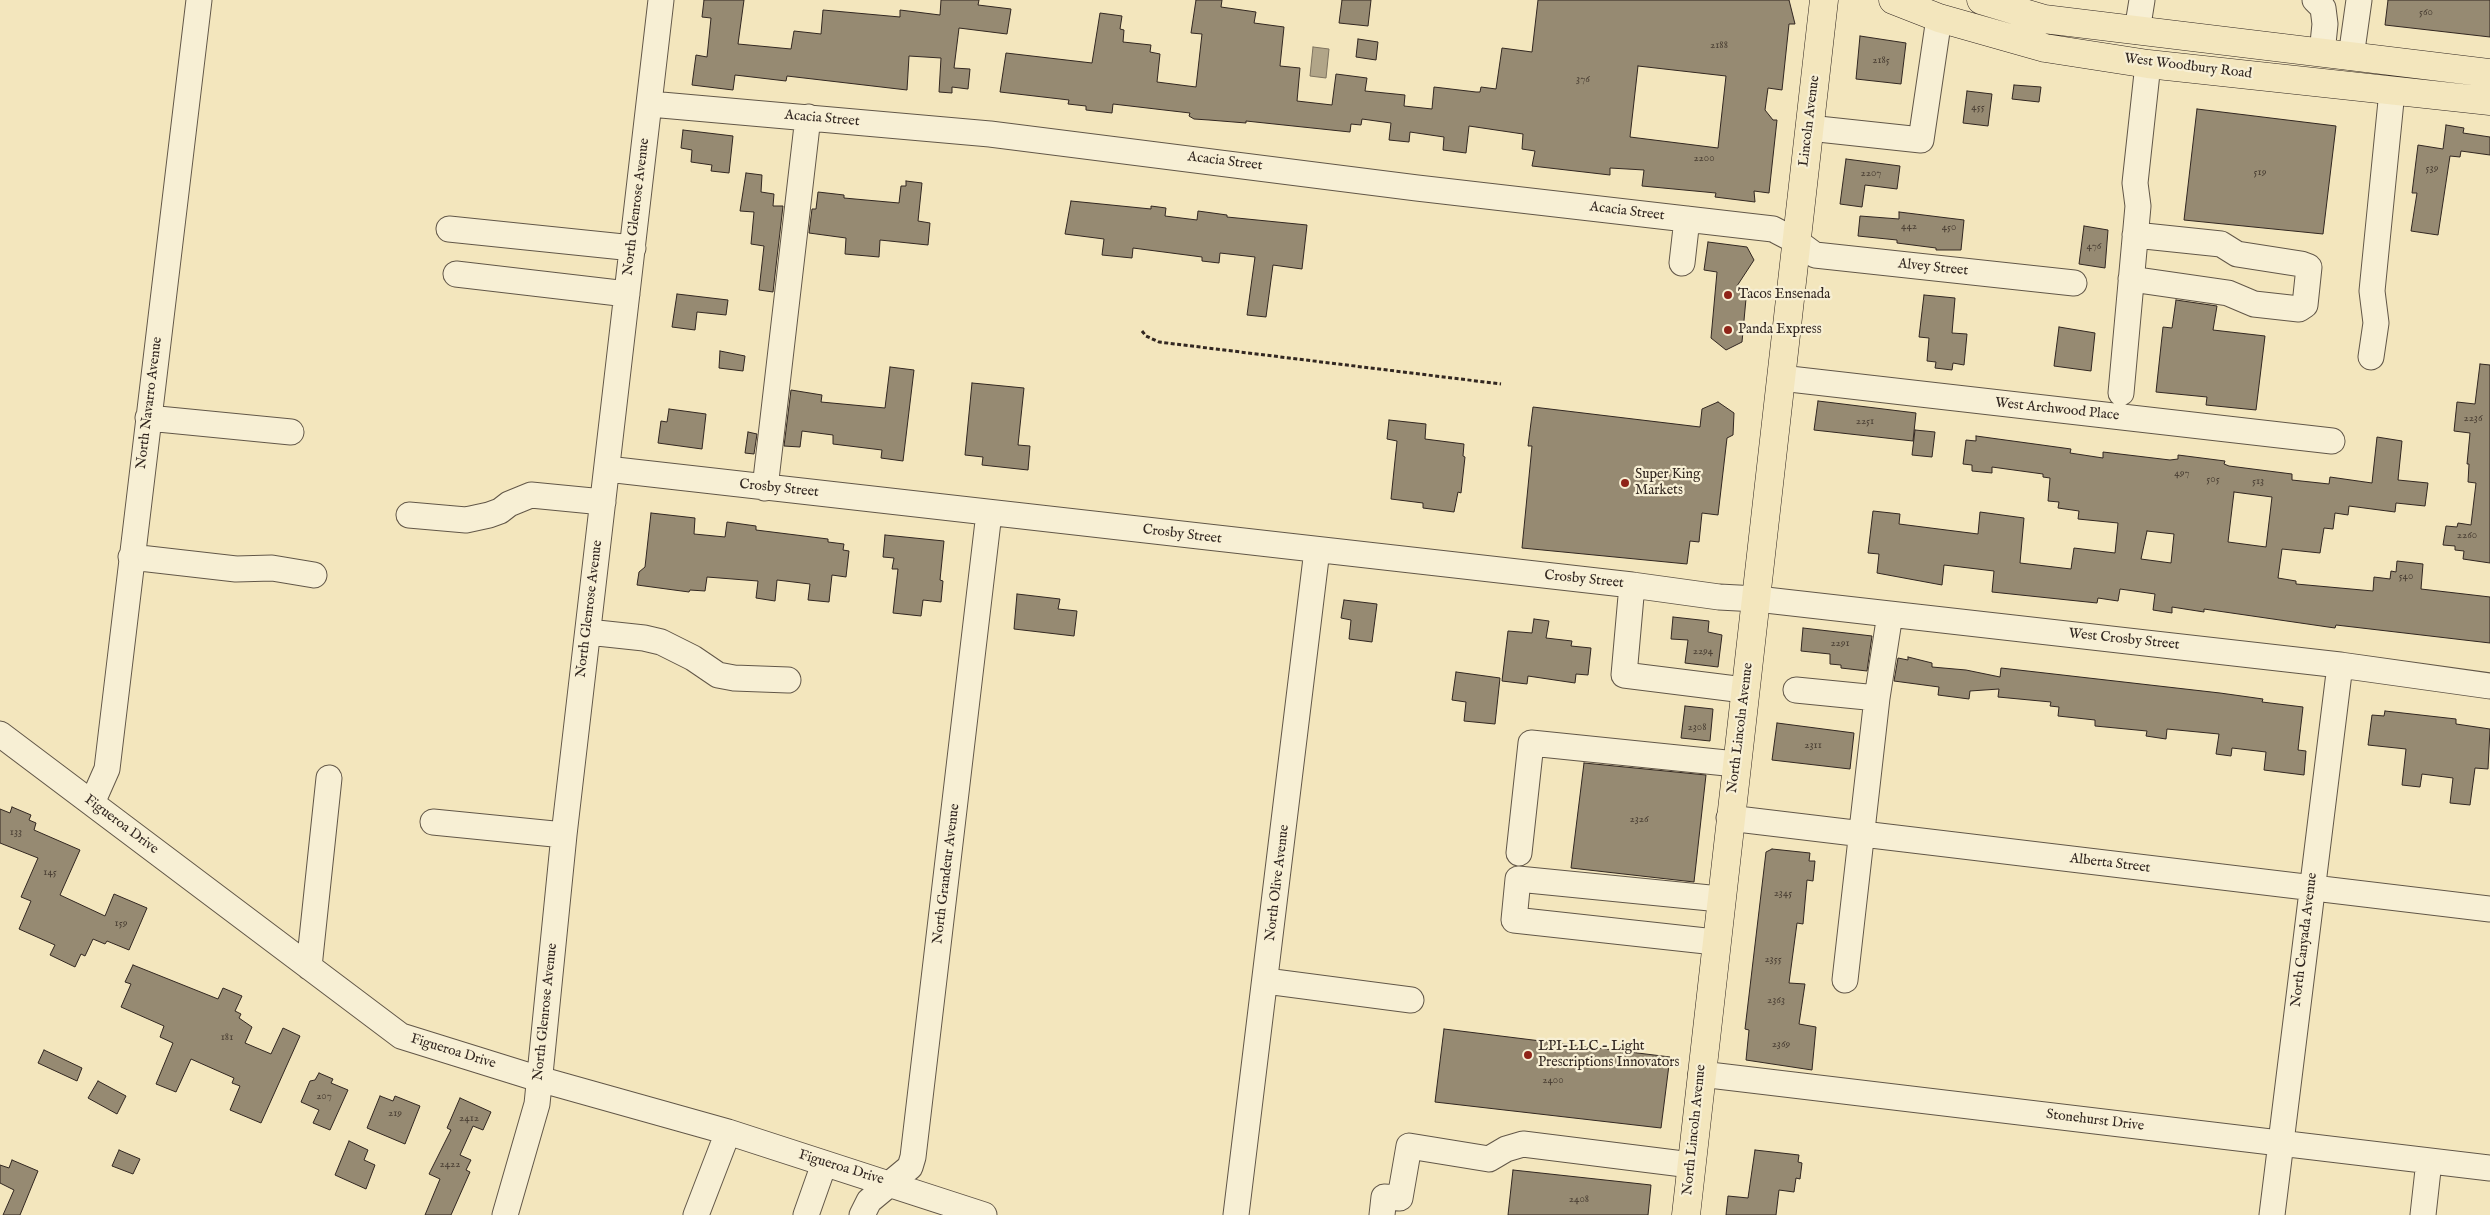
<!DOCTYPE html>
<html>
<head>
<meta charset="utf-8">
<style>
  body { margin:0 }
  canvas { display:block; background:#f3e6bd }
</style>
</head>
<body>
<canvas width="2490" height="1215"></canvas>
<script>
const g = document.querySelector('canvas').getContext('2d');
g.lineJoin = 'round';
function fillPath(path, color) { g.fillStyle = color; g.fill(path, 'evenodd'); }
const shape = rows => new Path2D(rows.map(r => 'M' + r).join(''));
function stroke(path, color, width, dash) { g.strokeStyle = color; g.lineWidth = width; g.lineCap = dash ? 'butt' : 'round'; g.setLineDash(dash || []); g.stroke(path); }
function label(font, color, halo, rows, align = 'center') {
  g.font = font + ' "IM FELL English",serif'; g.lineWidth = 4.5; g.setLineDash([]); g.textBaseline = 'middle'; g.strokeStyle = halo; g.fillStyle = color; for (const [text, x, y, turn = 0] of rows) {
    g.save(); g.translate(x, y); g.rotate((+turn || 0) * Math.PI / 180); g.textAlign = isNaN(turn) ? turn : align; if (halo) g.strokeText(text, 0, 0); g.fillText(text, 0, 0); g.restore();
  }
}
const water = shape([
  [1313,47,1329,49,1326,78,1310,76,1313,47]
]);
fillPath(water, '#b1a588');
stroke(water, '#7e735f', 1);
const building = shape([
  [704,0,744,0,738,44,791,49,794,31,821,34,823,10,900,17,900,10,940,15,941,0,979,0,978,5,1011,9,1007,34,959,28,954,68,970,69,968,89,952,87,952,93,939,92,941,58,909,56,907,90,787,76,786,81,735,75,733,90,692,85,696,55,707,57,711,18,702,17,704,0],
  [1196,0,1222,0,1221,7,1256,12,1254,23,1284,27,1280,66,1300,68,1297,101,1332,105,1336,74,1367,78,1365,91,1405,95,1404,106,1432,109,1434,87,1476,92,1480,92,1481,87,1496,89,1502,48,1532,52,1538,0,1789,0,1795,24,1789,24,1782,90,1768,88,1765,110,1773,120,1777,120,1769,193,1754,191,1755,202,1715,197,1716,193,1642,186,1644,170,1610,168,1610,175,1532,166,1535,151,1522,149,1523,134,1469,126,1466,153,1443,150,1444,137,1410,132,1409,142,1389,140,1391,123,1362,119,1361,125,1351,124,1350,132,1246,121,1246,123,1209,120,1194,119,1189,116,1190,113,1113,104,1112,113,1086,110,1086,106,1068,104,1069,100,1000,92,1006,53,1092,63,1100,13,1122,16,1120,29,1124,30,1123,42,1151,45,1150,52,1160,54,1157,82,1196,87,1202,34,1191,33,1196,0],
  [1638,66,1726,76,1718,148,1630,137,1638,66],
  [1342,0,1371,0,1368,26,1339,23,1342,0],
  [2388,0,2490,0,2490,37,2385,25,2388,0],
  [1860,36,1906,43,1901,84,1856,79,1860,36],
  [1358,39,1378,42,1376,60,1356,57,1358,39],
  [2014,85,2041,87,2039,102,2012,99,2014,85],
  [1967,91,1992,94,1988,126,1963,123,1967,91],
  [2197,109,2336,126,2323,234,2184,220,2197,109],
  [2446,125,2464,128,2463,133,2490,137,2490,155,2461,151,2460,157,2450,156,2438,235,2411,231,2417,193,2412,193,2418,145,2443,149,2446,125],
  [683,130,733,136,729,173,711,171,712,165,691,162,692,150,681,148,683,130],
  [1846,159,1900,166,1897,189,1865,185,1862,207,1840,204,1846,159],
  [746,173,762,175,761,192,774,194,773,206,783,206,773,292,759,290,764,246,751,244,754,212,740,211,746,173],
  [906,181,922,183,918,221,930,223,928,245,880,240,879,257,845,254,846,238,809,233,812,209,816,209,818,192,844,195,844,198,899,203,901,186,906,186,906,181],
  [1071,201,1151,209,1151,206,1166,208,1165,216,1197,220,1198,211,1227,215,1227,217,1307,225,1302,269,1273,265,1266,317,1247,315,1255,257,1220,253,1219,263,1202,261,1202,257,1133,248,1132,258,1102,255,1104,239,1065,234,1071,201],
  [1899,212,1964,220,1961,250,1936,250,1936,248,1897,243,1897,240,1858,236,1860,216,1899,219,1899,212],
  [2084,226,2108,230,2105,268,2079,264,2084,226],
  [1708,242,1747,247,1754,260,1737,286,1747,288,1742,342,1726,350,1711,338,1717,272,1704,270,1708,242],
  [677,294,728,300,726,315,697,312,695,330,672,327,677,294],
  [1924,295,1955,298,1952,333,1967,334,1964,365,1953,363,1952,370,1935,368,1936,362,1927,361,1929,338,1919,337,1924,295],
  [2176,300,2217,306,2213,330,2265,336,2256,410,2206,405,2207,397,2156,392,2163,327,2172,328,2176,300],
  [2059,327,2095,333,2091,371,2054,366,2059,327],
  [720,351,745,356,743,371,719,368,720,351],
  [2480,364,2490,365,2490,563,2463,559,2464,551,2455,550,2455,546,2443,545,2446,526,2457,527,2458,523,2471,525,2476,483,2468,482,2469,464,2467,464,2470,433,2454,431,2457,402,2475,404,2480,364],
  [890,367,914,370,903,461,881,458,882,450,833,444,833,435,802,431,800,447,784,446,791,390,822,395,821,402,885,408,890,367],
  [972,383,1024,388,1018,445,1030,446,1028,470,982,465,983,457,965,455,972,383],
  [1818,401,1916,413,1913,441,1814,430,1818,401],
  [1718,402,1734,413,1733,435,1727,438,1718,515,1702,513,1699,542,1690,541,1687,564,1522,548,1532,446,1528,446,1533,407,1700,427,1702,409,1718,402],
  [669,409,706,414,702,449,658,443,661,421,667,422,669,409],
  [1389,420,1426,424,1425,439,1464,444,1463,456,1465,457,1461,493,1458,492,1454,512,1423,508,1423,503,1391,499,1397,441,1387,439,1389,420],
  [1915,430,1935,432,1932,457,1912,455,1915,430],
  [748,432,757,434,754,454,745,453,748,432],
  [1976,436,2071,449,2070,453,2103,458,2103,452,2170,460,2178,459,2178,455,2225,461,2224,464,2229,466,2292,474,2292,480,2329,484,2330,477,2372,483,2377,437,2402,441,2398,480,2428,483,2425,506,2396,503,2395,512,2349,506,2348,515,2335,513,2333,529,2324,528,2320,553,2282,549,2278,578,2296,581,2296,584,2373,591,2374,577,2390,579,2391,571,2396,572,2397,561,2423,564,2421,589,2490,597,2490,643,2336,625,2335,628,2204,609,2204,612,2172,607,2172,613,2153,610,2155,594,2120,589,2118,601,2098,598,2097,603,1992,592,1994,571,1944,565,1942,585,1877,573,1879,554,1868,553,1873,511,1900,514,1899,524,1978,534,1980,512,2024,518,2020,563,2071,569,2074,548,2115,553,2118,523,2078,519,2079,511,2058,508,2059,502,2048,501,2050,478,2043,477,2043,474,1992,467,1992,473,1972,471,1972,465,1963,464,1966,440,1976,441,1976,436],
  [2234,492,2272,497,2266,547,2228,542,2234,492],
  [2147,531,2174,534,2171,563,2141,559,2147,531],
  [651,513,695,518,694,534,725,537,727,522,756,526,756,530,828,539,828,542,844,544,843,550,849,551,846,577,832,575,829,602,808,600,810,584,777,580,775,601,756,598,758,581,707,577,705,591,690,590,689,592,637,585,639,572,645,567,651,513],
  [885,535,944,541,940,580,943,581,941,602,923,600,921,616,893,613,898,569,892,569,894,558,883,557,885,535],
  [1017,594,1060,599,1058,609,1077,611,1074,636,1014,629,1017,594],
  [1344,600,1377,604,1372,642,1349,639,1351,620,1341,618,1344,600],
  [1673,617,1709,621,1708,632,1722,635,1718,667,1685,663,1688,640,1671,639,1673,617],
  [1534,619,1549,621,1546,638,1572,641,1571,646,1591,648,1588,675,1576,674,1575,683,1528,676,1527,684,1502,681,1508,631,1532,633,1534,619],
  [1803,628,1872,636,1867,671,1841,668,1841,665,1830,664,1830,654,1801,651,1803,628],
  [1908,657,1932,663,1932,667,1966,670,2000,677,2001,668,2220,693,2263,699,2262,702,2303,707,2298,750,2306,751,2304,775,2264,770,2266,752,2232,748,2231,756,2216,754,2219,734,2167,729,2166,739,2146,736,2147,731,2095,726,2095,720,2058,716,2059,707,2050,706,2051,702,1998,697,1999,689,1970,691,1969,699,1938,695,1939,687,1894,681,1898,658,1908,660,1908,657],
  [1456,672,1500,678,1495,724,1464,721,1466,702,1452,700,1456,672],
  [1685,706,1713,709,1710,741,1681,738,1685,706],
  [2385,711,2456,719,2456,724,2490,729,2488,769,2475,768,2470,805,2450,803,2453,778,2422,774,2420,787,2402,785,2406,749,2368,745,2372,715,2384,716,2385,711],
  [1777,723,1854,733,1850,769,1772,760,1777,723],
  [1584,763,1706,775,1694,882,1571,868,1584,763],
  [12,807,31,815,29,820,36,823,34,830,80,850,60,895,105,916,114,894,147,908,129,950,107,941,105,944,93,939,85,956,81,954,75,967,50,955,55,945,19,929,31,901,21,897,38,858,0,843,0,809,10,813,12,807],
  [1772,849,1810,853,1809,861,1815,861,1813,881,1807,880,1803,924,1797,923,1789,983,1805,984,1799,1024,1816,1027,1812,1070,1746,1060,1749,1030,1745,1029,1766,852,1772,849],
  [133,965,218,999,223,988,242,996,235,1011,241,1014,239,1018,252,1027,245,1043,271,1054,283,1028,300,1036,261,1123,230,1110,240,1086,232,1083,234,1078,191,1059,176,1092,156,1084,173,1043,160,1037,164,1026,121,1007,131,984,125,982,133,965],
  [1444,1029,1670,1057,1661,1128,1435,1102,1444,1029],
  [44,1050,82,1068,77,1081,38,1063,44,1050],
  [319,1073,333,1079,331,1083,348,1090,330,1130,313,1123,319,1110,301,1102,310,1081,315,1080,319,1073],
  [98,1081,126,1096,117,1114,88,1098,98,1081],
  [380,1096,393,1101,395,1096,420,1106,405,1144,367,1128,380,1096],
  [460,1098,491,1112,483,1130,473,1126,460,1155,471,1160,466,1170,470,1172,451,1215,425,1215,440,1179,429,1174,451,1130,447,1128,460,1098],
  [349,1141,368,1150,364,1160,375,1165,366,1189,335,1175,349,1141],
  [119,1150,140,1159,133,1174,112,1166,119,1150],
  [1755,1150,1799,1155,1798,1162,1802,1163,1800,1179,1796,1178,1794,1192,1779,1190,1776,1215,1726,1215,1728,1196,1748,1198,1755,1150],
  [12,1160,38,1171,20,1215,3,1215,14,1190,0,1183,0,1165,9,1168,12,1160],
  [1513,1170,1651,1185,1648,1215,1508,1215,1513,1170]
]);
fillPath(building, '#968a72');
stroke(building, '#322721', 1);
const minor = shape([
  [2315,0,2323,8,2325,24,2322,53],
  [2137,31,2142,0],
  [2351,57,2359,0],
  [650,104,990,134,1417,188,1773,229,1796,241,1815,255,2074,283],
  [1809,128,1921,140,1939,18],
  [449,229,633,248],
  [1682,263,1687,219],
  [456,274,627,294],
  [2131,279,2228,293,2254,304,2299,309,2305,305,2309,267,2301,264,2237,254,2221,244,2135,235],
  [2371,357,2376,323,2372,291,2392,91],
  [1781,378,2332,441],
  [2121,393,2138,206,2135,183,2148,64],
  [148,418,291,432],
  [607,469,1632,585,1719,597,1757,599,2340,665,2490,686],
  [765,488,808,117],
  [409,515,466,520,489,515,500,511,509,504,531,495,603,502],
  [131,557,236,569,272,568,314,575],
  [1632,585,1624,675,1744,690],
  [588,632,644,638,661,642,693,658,718,675,734,678,788,680],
  [1796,690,1877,698,1890,614],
  [0,734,401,1036,539,1079,728,1132,984,1215],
  [92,803,107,769,199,0],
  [1729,818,2490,909],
  [433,822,564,835],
  [1519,853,1531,743,1736,764],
  [1715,942,1514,920,1518,879,1720,899],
  [309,967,329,778],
  [1845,980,1877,698],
  [1266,981,1411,1000],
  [1701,1074,2490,1168],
  [505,1215,537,1104,564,835,661,0],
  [696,1215,728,1132],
  [806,1215,824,1164],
  [862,1215,869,1201,910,1167,913,1157,989,513],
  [1236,1215,1317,550],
  [1382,1215,1384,1197,1400,1198,1409,1146,1489,1159,1506,1149,1523,1144,1691,1165],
  [2272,1215,2340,665],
  [2423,1215,2429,1161]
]);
const major = shape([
  [1893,0,1939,18,2045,48,2148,64,2490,101],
  [1981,0,2044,19,2490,73],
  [1686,1215,1824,0]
]);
stroke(minor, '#625748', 27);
stroke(major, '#322721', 29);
stroke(shape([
  [1142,331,1146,336,1159,342,1501,384]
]), '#322721', 3, [4, 2.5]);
stroke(minor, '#f7efd4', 25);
stroke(major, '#f3e6bd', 28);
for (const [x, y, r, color] of [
  [1728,295,5,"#8f2418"],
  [1728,330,5,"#8f2418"],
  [1625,483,5,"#8f2418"],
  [1528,1055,5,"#8f2418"]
]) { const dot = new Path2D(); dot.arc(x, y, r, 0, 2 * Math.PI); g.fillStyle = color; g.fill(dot); stroke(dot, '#f7efd4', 2); }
label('11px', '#4b4035', null, [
  ["560",2426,13],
  ["2188",1719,46],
  ["2185",1881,61],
  ["376",1583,80],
  ["455",1978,108],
  ["2200",1704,159],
  ["539",2432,169],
  ["519",2260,173],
  ["2207",1871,174],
  ["442",1909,227],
  ["450",1949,228],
  ["476",2094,247],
  ["2236",2473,419],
  ["2251",1865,422],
  ["497",2182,474],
  ["505",2213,480],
  ["513",2258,482],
  ["2260",2467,536],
  ["540",2406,577],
  ["2291",1840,644],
  ["2294",1703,652],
  ["2308",1697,728],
  ["2311",1813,746],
  ["2326",1639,820],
  ["133",16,833],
  ["145",50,873],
  ["2345",1783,894],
  ["159",121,924],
  ["2355",1773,960],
  ["2363",1776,1001],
  ["181",227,1038],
  ["2369",1781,1045],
  ["2400",1553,1081],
  ["207",324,1097],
  ["219",395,1114],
  ["2412",469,1119],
  ["2422",450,1165],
  ["2408",1579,1200]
]);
label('14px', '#322721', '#f7efd4', [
  ["West Woodbury Road",2188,67,7],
  ["Acacia Street",822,119,5],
  ["Lincoln Avenue",1810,121,-83],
  ["Acacia Street",1225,162,7],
  ["North Glenrose Avenue",637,207,-83],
  ["Acacia Street",1627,212,7],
  ["Alvey Street",1933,268,6],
  ["North Navarro Avenue",150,403,-83],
  ["West Archwood Place",2057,410,6],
  ["Crosby Street",779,489,6],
  ["Crosby Street",1182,535,7],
  ["Crosby Street",1584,580,6],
  ["North Glenrose Avenue",590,609,-83],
  ["West Crosby Street",2124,640,6],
  ["North Lincoln Avenue",1741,728,-83],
  ["Figueroa Drive",121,825,37],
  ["Alberta Street",2110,864,7],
  ["North Grandeur Avenue",947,874,-83],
  ["North Olive Avenue",1278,883,-83],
  ["North Canyada Avenue",2305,940,-83],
  ["North Glenrose Avenue",546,1012,-84],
  ["Figueroa Drive",453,1052,17],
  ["Stonehurst Drive",2095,1121,7],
  ["North Lincoln Avenue",1695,1130,-84],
  ["Figueroa Drive",841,1168,17]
]);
label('14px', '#322721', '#f7efd4', [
  ["Tacos Ensenada",1738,295],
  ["Panda Express",1738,330],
  ["Super King",1635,475],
  ["Markets",1635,491],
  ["LPI-LLC - Light",1538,1047],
  ["Prescriptions Innovators",1538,1063]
], 'left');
</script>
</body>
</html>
